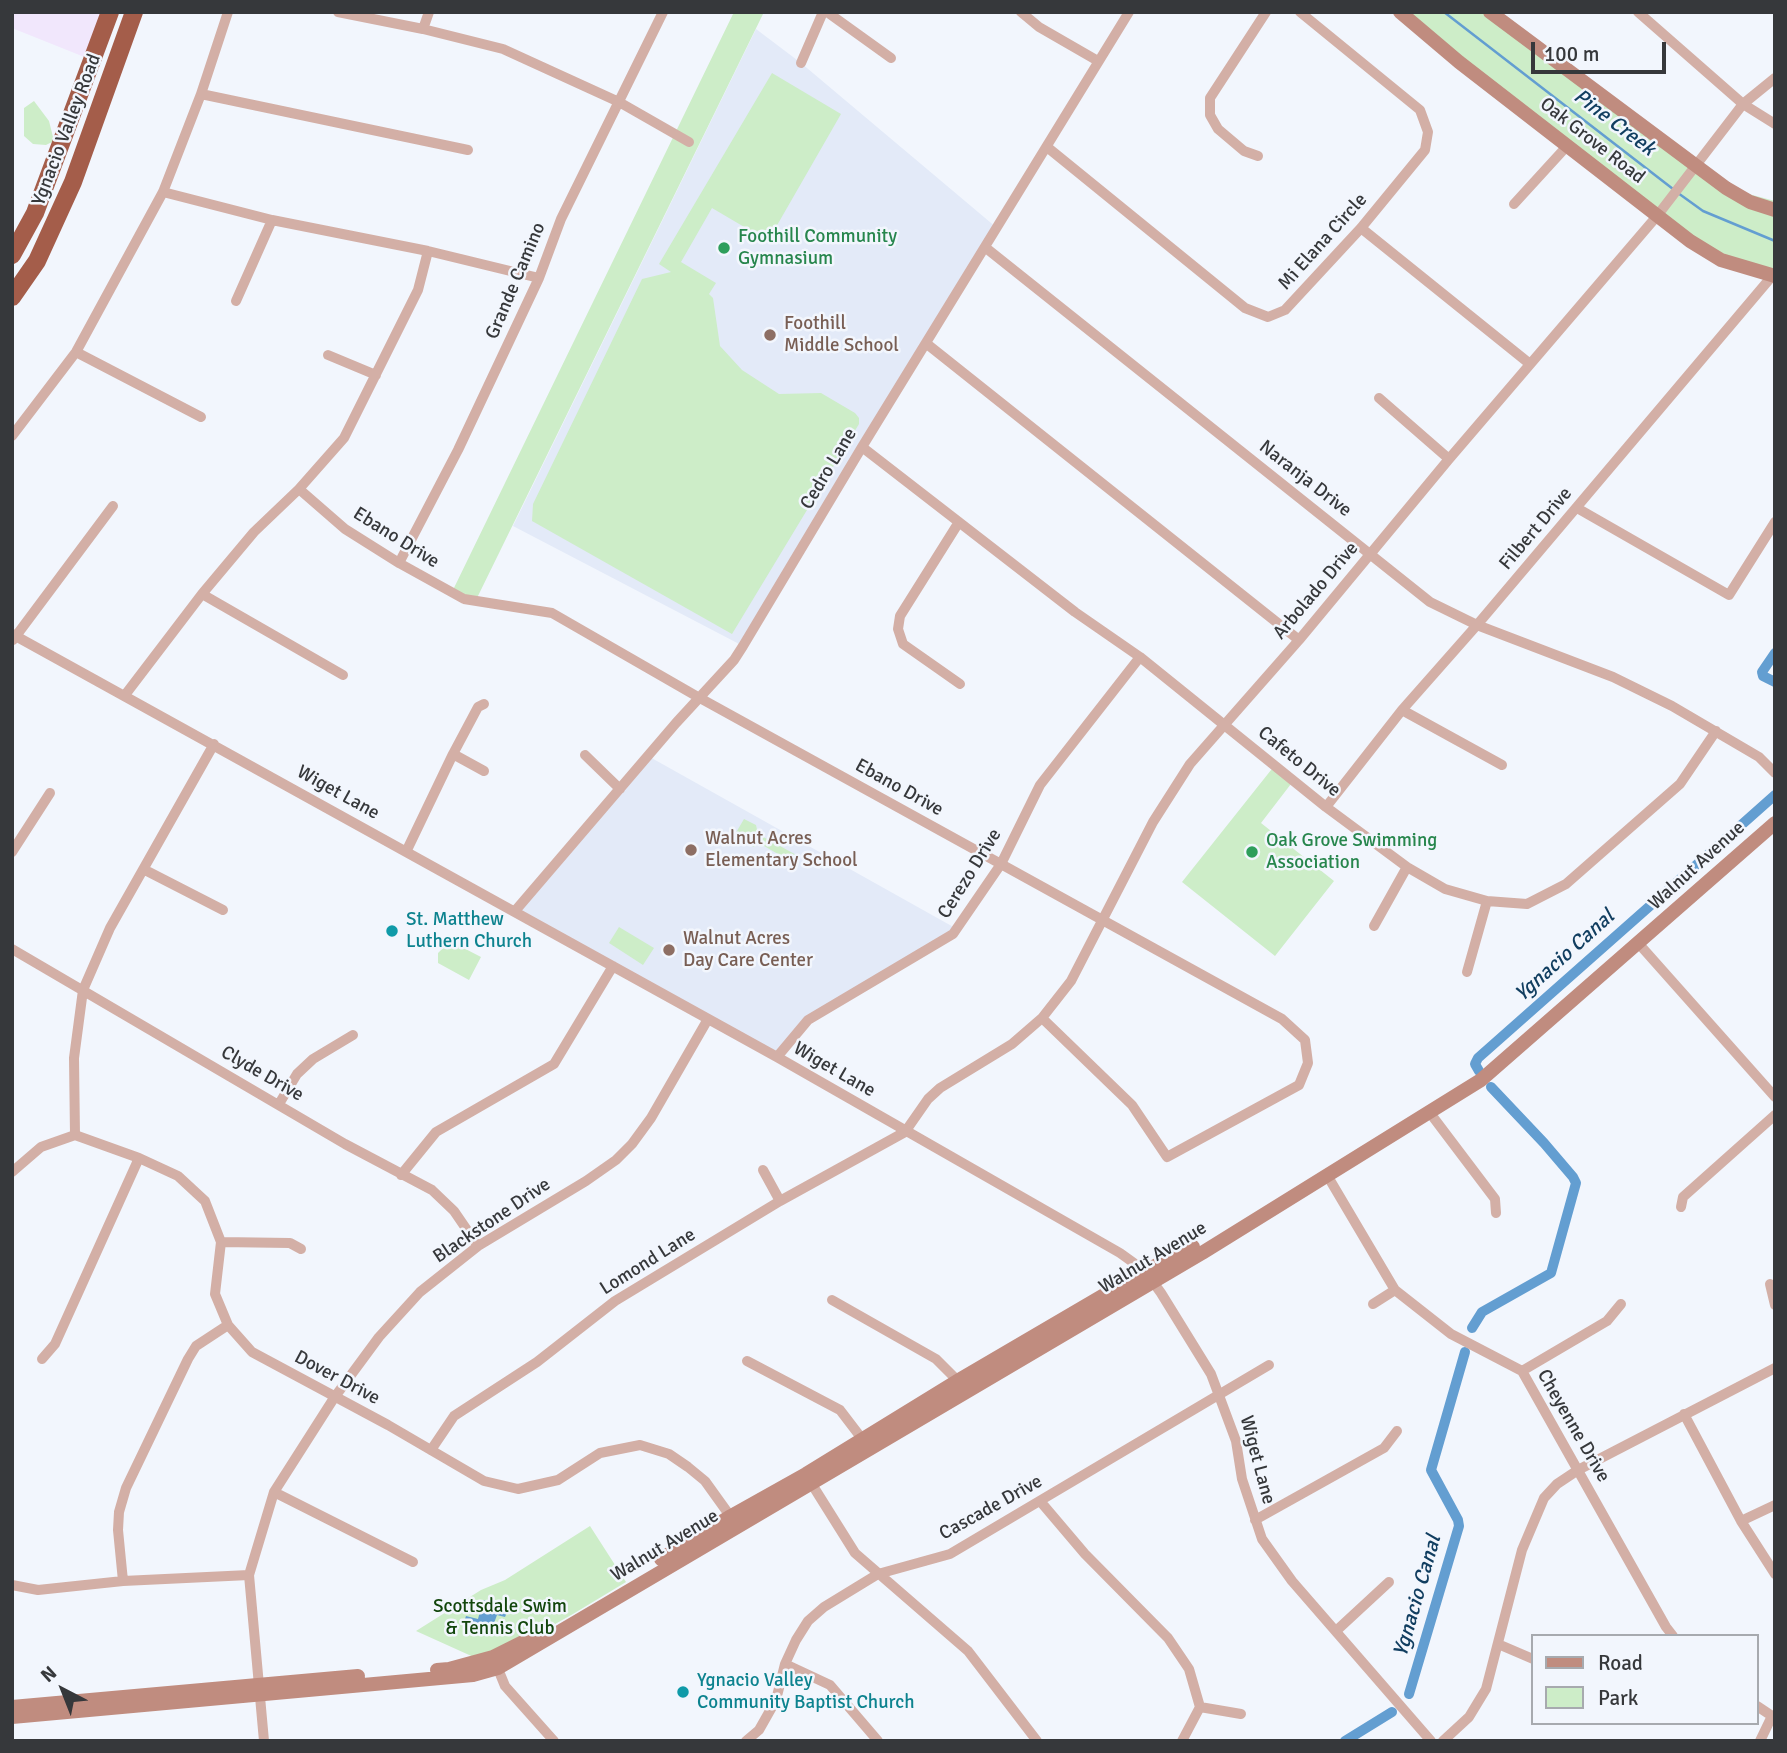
<!DOCTYPE html>
<html>
<head>
<meta charset="utf-8">
<style>
  body { margin:0 }
  #map { position:relative; width:1787px; height:1753px; overflow:hidden; background:#f2f6fd; font-family:Signika,sans-serif }
  canvas { display:block }
  .frame { position:absolute; inset:0; border:14px solid #36383b; pointer-events:none }
  .legend { position:absolute; left:1531px; top:1634px; width:228px; height:91px; box-sizing:border-box; background:#f2f6fd; border:2px solid #a7aaaf; margin:0; padding:9px 12px; list-style:none; font-size:21px; color:#36383b }
  .legend li { display:flex; align-items:center; gap:14px; height:35px }
  .legend b { width:35px; border:2px solid #a7aaaf }
  .north { position:absolute; left:28px; top:1655px; width:70px; height:70px; -webkit-text-stroke:5px #f2f6fd; paint-order:stroke; rotate:318deg; font-size:19px; font-weight:700; line-height:28px; text-align:center; color:#36383b }
  .north::after { content:''; display:block; margin:auto; width:24px; height:32px; background:#36383b; clip-path:polygon(50% 0,100% 100%,50% 72%,0 100%) }
  .scale { position:absolute; left:1531px; top:42px; width:135px; height:32px; box-sizing:border-box; border:4px solid #36383b; border-top:0; padding-left:9px; font-size:21px; line-height:24px; white-space:nowrap; color:#36383b; -webkit-text-stroke:5px #f2f6fd; paint-order:stroke }
</style>
</head>
<body>
<div id="map">
<canvas width="1787" height="1753"></canvas>
<div class="frame"></div>
<ul class="legend">
<li><b style="height:9px;background:#c08c7f"></b>Road</li>
<li><b style="height:19px;background:#cdedc8"></b>Park</li>
</ul>
<div class="north">N</div>
<div class="scale">100 m</div>
</div>
<script>
const g = document.querySelector('canvas').getContext('2d');
g.lineJoin = 'round';
function fillPath(path, color) { g.fillStyle = color; g.fill(path, 'evenodd'); }
const shape = rows => new Path2D(rows.map(r => 'M' + r).join(''));
function stroke(path, color, width, dash) { g.strokeStyle = color; g.lineWidth = width; g.lineCap = dash ? 'butt' : 'round'; g.setLineDash(dash || []); g.stroke(path); }
function label(font, color, halo, rows, align = 'center') {
  g.font = font + ' Signika,sans-serif'; g.lineWidth = 5; g.setLineDash([]); g.textBaseline = 'middle'; g.strokeStyle = halo; g.fillStyle = color; for (const [text, x, y, turn = 0] of rows) {
    g.save(); g.translate(x, y); g.rotate((+turn || 0) * Math.PI / 180); g.textAlign = isNaN(turn) ? turn : align; if (halo) g.strokeText(text, 0, 0); g.fillText(text, 0, 0); g.restore();
  }
}
fillPath(shape([
  [12,12,110,12,92,60,12,28]
]), '#f1e7fc');
fillPath(shape([
  [756,29,801,63,997,228,743,646,513,526],
  [648,756,957,929,808,1020,777,1057,515,911]
]), '#e3eaf8');
fillPath(shape([
  [734,12,764,12,476,600,452,592],
  [1400,12,1490,12,1726,188,1775,201,1775,276,1721,260],
  [772,73,841,114,768,241,712,208,681,262,716,283,709,294,713,298,720,346,742,370,779,394,821,393,855,413,859,418,859,424,732,634,532,521,533,504,642,279,671,272,659,264],
  [34,101,49,121,54,141,46,145,33,144,24,136,24,108],
  [1275,765,1294,780,1261,823,1334,881,1275,956,1182,882],
  [744,819,756,825,758,834,800,857,795,864,759,843,754,847,734,836],
  [619,927,654,948,643,965,609,943],
  [450,941,481,957,469,980,438,963,438,953],
  [590,1526,626,1582,573,1614,539,1633,478,1659,416,1631,481,1590,505,1580]
]), '#cdedc8');
fillPath(shape([
  [483,1600,509,1608,505,1617,497,1615,490,1634,463,1625,466,1616,478,1619]
]), '#639ed1');
stroke(shape([
  [1444,12,1673,189],
  [1678,193,1703,211,1775,241]
]), '#639ed1', 2.5);
stroke(shape([
  [1775,653,1762,672,1763,676,1775,682],
  [1694,867,1775,795],
  [1479,1071,1475,1064,1478,1058,1686,874],
  [1472,1328,1482,1312,1551,1273,1576,1183,1573,1177,1544,1143,1491,1087],
  [1409,1694,1459,1526,1458,1520,1431,1470,1465,1352],
  [1345,1741,1392,1712]
]), '#639ed1', 10);
stroke(shape([
  [338,12,423,29,503,49,619,102,689,142],
  [827,12,891,58],
  [1021,12,1039,27,1098,61],
  [1638,12,1743,104,1775,124],
  [423,29,429,12],
  [801,63,823,12],
  [201,94,468,150],
  [1047,147,1245,308,1268,317,1285,310,1361,228,1425,150,1428,132,1420,110,1300,12],
  [1258,156,1244,151,1218,129,1210,115,1210,98,1266,12],
  [163,192,272,220,428,251,539,278],
  [1514,204,1567,146],
  [1361,228,1530,364],
  [986,248,1430,602,1477,625,1613,677,1672,706,1759,757,1775,773],
  [236,301,272,220],
  [927,344,1299,640],
  [76,352,201,417],
  [328,355,376,375],
  [1379,398,1449,459],
  [12,436,76,352,163,192,201,94,228,12],
  [862,447,1075,612,1140,657,1326,807,1407,867,1445,889,1487,901,1527,904,1566,884,1680,784,1716,731],
  [299,489,345,529,399,563,464,599,552,613,698,697,1282,1019,1305,1040,1308,1063,1299,1085,1167,1157,1132,1105,1042,1018],
  [1577,508,1729,595,1775,522],
  [959,522,900,616,898,629,903,644,960,684],
  [399,563,458,450,539,278,561,219,663,12],
  [202,594,343,675],
  [12,634,777,1057,1120,1253,1145,1271,1161,1293,1211,1374,1236,1441,1242,1479,1262,1539,1292,1581,1431,1741],
  [13,640,113,506],
  [125,695,202,594,254,532,299,489,344,438,418,290,428,251],
  [1402,710,1502,765],
  [453,754,484,771],
  [585,755,620,789],
  [1326,807,1402,710,1477,625,1773,275],
  [12,852,50,793],
  [406,852,453,754,478,707,484,704],
  [145,870,223,910],
  [515,911,676,723,734,660,743,646,862,447,1129,12],
  [1374,926,1407,867],
  [1639,944,1775,1097],
  [12,949,345,1144,432,1190,454,1211,478,1246],
  [1467,972,1487,901],
  [777,1057,808,1020,953,934,1001,864,1040,785,1140,657],
  [279,1104,297,1074,313,1059,353,1035],
  [1430,1113,1495,1199,1496,1213],
  [75,1135,74,1058,83,990,110,928,214,744],
  [763,1170,780,1201],
  [12,1172,41,1147,75,1135,139,1158,178,1176,205,1201,221,1242,215,1294,228,1325,252,1352,388,1425,484,1481,518,1489,558,1480,600,1453,640,1445,669,1454,688,1467,705,1481,733,1520],
  [401,1175,436,1132,554,1064,613,966],
  [1327,1175,1395,1290,1451,1334,1522,1371,1666,1627,1673,1636],
  [1681,1207,1683,1197,1775,1115],
  [221,1242,290,1243,301,1249],
  [1770,1284,1775,1305],
  [832,1300,936,1359,961,1384],
  [1373,1304,1395,1290],
  [42,1359,55,1344,139,1158],
  [747,1361,840,1410,866,1444],
  [1522,1371,1607,1321,1621,1304],
  [1684,1414,1741,1521,1775,1574],
  [431,1450,454,1416,537,1362,615,1301,780,1201,905,1132,928,1099,940,1088,1012,1044,1042,1018,1071,981,1153,822,1190,764,1299,640,1449,459,1657,216,1743,104,1775,78],
  [808,1478,855,1553,968,1651,1037,1741],
  [274,1492,413,1562],
  [1040,1501,1085,1554,1168,1638,1189,1669,1200,1707,1182,1741],
  [1255,1520,1384,1448,1397,1431],
  [1741,1521,1775,1505],
  [123,1581,118,1530,119,1512,126,1488,188,1359,196,1346,228,1325],
  [12,1585,38,1590,123,1581,249,1575],
  [1336,1631,1389,1582],
  [1498,1644,1533,1659],
  [496,1664,505,1686,554,1741],
  [785,1664,830,1685,878,1741],
  [1757,1706,1775,1718],
  [1200,1707,1241,1714],
  [264,1741,249,1575,274,1492,334,1398,379,1337,420,1292,478,1246,586,1181,616,1160,632,1144,651,1118,708,1019],
  [746,1741,759,1730,776,1700,785,1664,796,1640,808,1621,824,1607,878,1574,950,1554,1269,1365],
  [1443,1741,1469,1717,1486,1689,1522,1550,1544,1498,1557,1484,1578,1470,1775,1368],
  [1760,1741,1772,1716]
]), '#d3afa6', 10);
stroke(shape([
  [1400,12,1459,62,1690,241,1721,260,1775,276],
  [1490,12,1726,188,1750,202,1775,210],
  [661,1559,731,1516,806,1474,959,1380,1145,1271,1193,1247],
  [437,1670,449,1669,493,1657,533,1637],
  [12,1707,358,1676],
  [12,1717,473,1675,498,1668,1202,1253,1481,1080,1775,823]
]), '#c08c7f', 14);
stroke(shape([
  [12,255,35,213,110,12],
  [12,297,37,261,73,182,134,12]
]), '#a45d4a', 18);
for (const [x, y, r, color] of [
  [724,248,7,"#2e9e5b"],
  [770,335,7,"#8d6e63"],
  [691,850,7,"#8d6e63"],
  [1252,852,7,"#2e9e5b"],
  [392,931,7,"#0f9aa8"],
  [669,950,7,"#8d6e63"],
  [683,1692,7,"#0f9aa8"]
]) { const dot = new Path2D(); dot.arc(x, y, r, 0, 2 * Math.PI); g.fillStyle = color; g.fill(dot); stroke(dot, '#f2f6fd', 2.5); }
label('19px', '#36383b', '#f2f6fd', [
  ["Ygnacio Valley Road",67,130,-69],
  ["Oak Grove Road",1592,141,38],
  ["Mi Elana Circle",1323,242,-48],
  ["Grande Camino",516,281,-67],
  ["Cedro Lane",829,469,-59],
  ["Naranja Drive",1305,479,38],
  ["Filbert Drive",1536,529,-50],
  ["Ebano Drive",396,538,32],
  ["Arbolado Drive",1316,591,-50],
  ["Cafeto Drive",1299,762,39],
  ["Ebano Drive",899,788,29],
  ["Wiget Lane",338,793,29],
  ["Walnut Avenue",1697,866,-42],
  ["Cerezo Drive",970,874,-58],
  ["Wiget Lane",834,1070,30],
  ["Clyde Drive",262,1074,30],
  ["Blackstone Drive",492,1221,-34],
  ["Walnut Avenue",1153,1258,-31],
  ["Lomond Lane",648,1262,-32],
  ["Dover Drive",337,1378,28],
  ["Cheyenne Drive",1573,1426,60],
  ["Wiget Lane",1257,1460,75],
  ["Cascade Drive",991,1508,-29],
  ["Walnut Avenue",665,1546,-31]
]);
label('19px', '#27864d', '#f2f6fd', [
  ["Foothill Community",738,237],
  ["Gymnasium",738,259],
  ["Oak Grove Swimming",1266,841],
  ["Association",1266,863]
], 'left');
label('19px', '#785e54', '#f2f6fd', [
  ["Foothill",784,324],
  ["Middle School",784,346],
  ["Walnut Acres",705,839],
  ["Elementary School",705,861],
  ["Walnut Acres",683,939],
  ["Day Care Center",683,961]
], 'left');
label('19px', '#0d838f', '#f2f6fd', [
  ["St. Matthew",406,920],
  ["Luthern Church",406,942],
  ["Ygnacio Valley",697,1681],
  ["Community Baptist Church",697,1703]
], 'left');
label('19px', '#12460c', '#f2f6fd', [
  ["Scottsdale Swim",500,1607],
  ["& Tennis Club",500,1629]
]);
label('italic 21px', '#113e60', '#f2f6fd', [
  ["Pine Creek",1614,123,37],
  ["Ygnacio Canal",1565,956,-42],
  ["Ygnacio Canal",1418,1596,-74]
]);
</script>
</body>
</html>
